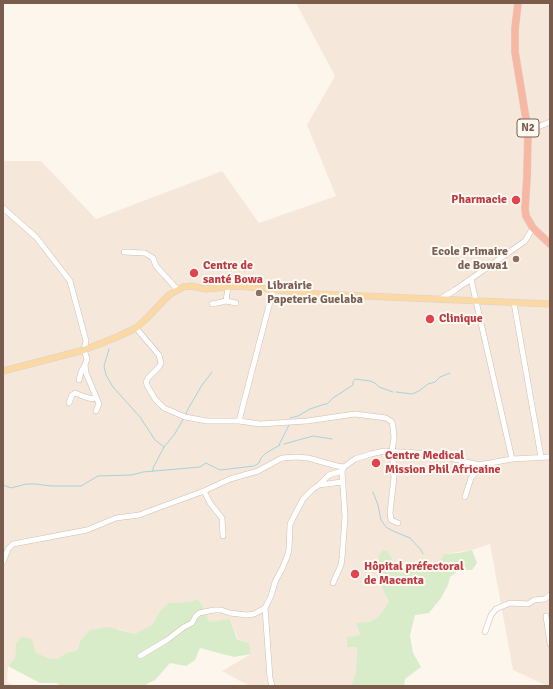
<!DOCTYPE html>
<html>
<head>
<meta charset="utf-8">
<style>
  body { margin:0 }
  #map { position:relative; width:553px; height:689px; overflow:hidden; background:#fdf6ec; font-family:Signika,sans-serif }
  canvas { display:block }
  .frame { position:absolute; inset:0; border:4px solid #7a5c4d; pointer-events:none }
</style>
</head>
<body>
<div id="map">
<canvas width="553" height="689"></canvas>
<div class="frame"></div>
</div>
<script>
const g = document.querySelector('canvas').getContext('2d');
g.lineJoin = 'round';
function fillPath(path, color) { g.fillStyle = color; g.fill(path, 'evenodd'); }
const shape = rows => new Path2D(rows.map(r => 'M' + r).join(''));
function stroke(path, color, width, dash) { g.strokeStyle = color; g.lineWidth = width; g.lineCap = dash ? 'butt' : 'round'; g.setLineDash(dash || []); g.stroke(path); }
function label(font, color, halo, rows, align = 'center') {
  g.font = font + ' Signika,sans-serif'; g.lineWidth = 4; g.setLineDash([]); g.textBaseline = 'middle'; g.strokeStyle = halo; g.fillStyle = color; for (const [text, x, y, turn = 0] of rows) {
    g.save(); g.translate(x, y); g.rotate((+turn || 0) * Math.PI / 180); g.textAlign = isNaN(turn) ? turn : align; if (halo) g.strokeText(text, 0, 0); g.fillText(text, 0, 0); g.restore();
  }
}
fillPath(shape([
  [296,3,550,3,550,686,547,686,513,670,490,544,472,550,444,554,439,561,426,567,415,565,409,572,399,573,388,551,379,555,379,569,377,578,389,602,378,617,369,622,361,635,357,647,356,672,351,686,249,686,222,671,251,654,249,643,238,639,230,619,209,623,204,608,198,599,189,602,168,603,160,611,152,625,144,631,135,634,119,629,80,641,78,650,66,653,57,659,48,658,16,644,15,658,8,666,7,682,16,686,3,686,3,161,41,161,96,219,222,171,259,223,336,196,307,125,335,76]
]), '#f5e8da');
fillPath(shape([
  [383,550,388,551,399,573,409,572,415,565,426,567,439,561,444,554,458,553,472,550,477,563,472,570,459,570,450,577,448,585,441,598,429,613,415,615,410,635,413,653,421,667,405,679,404,686,351,686,356,672,357,647,347,647,347,637,361,635,356,623,369,622,378,617,389,602,377,578,379,569,379,555],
  [198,599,204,608,209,622,230,619,237,639,249,643,251,654,234,657,200,648,195,660,186,666,170,663,155,680,143,686,62,686,56,683,40,683,8,666,15,658,16,644,21,637,32,639,35,652,48,658,57,659,66,653,78,650,80,641,90,630,109,627,135,634,152,625,160,611,168,603,189,602]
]), '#d8ecc9');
stroke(shape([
  [109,349,104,366,106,375,113,387,140,417,155,440,164,447],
  [396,392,412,394,419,391,428,384,435,382,440,377,450,373],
  [185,416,188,409,202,385,212,372],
  [290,418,298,416,310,409,325,404,327,404,333,398,353,385,353,382,355,379,370,381,375,383,379,387,393,392],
  [284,444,313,436,332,439],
  [279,445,289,425],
  [153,471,153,468,164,447,174,435,184,418],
  [36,484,51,486,81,486,98,476,132,475,143,472,200,467,206,463,220,470,254,466,259,463,261,458,266,453,280,445],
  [3,485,11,488,26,484,35,484],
  [373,492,378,505,381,520,386,527,393,531,410,538,421,550,423,554]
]), '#a5d3da', 1);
const minor = shape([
  [528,131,550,122],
  [3,208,36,237,70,281,86,341,84,350,87,359,85,365,86,373,99,404,96,411],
  [124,252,145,253,153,258,156,266,177,289],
  [471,279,512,459],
  [440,299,455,290,525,241,533,228],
  [226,301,228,287],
  [514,303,541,457],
  [212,304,226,301,236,303],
  [136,328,159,355,161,363,159,367,148,378,146,382,148,387,155,399,164,408,185,417,207,421,239,421,260,424,307,421,355,414,386,418,392,422,393,427,394,438,392,451],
  [79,380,81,372,85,365],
  [69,403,72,395,75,393,85,397,93,399,96,397],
  [239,421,273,290],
  [394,451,393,471,394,477,390,513,391,520,398,523],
  [319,485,342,482],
  [204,491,210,503,222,518,223,536],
  [465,497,471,478,475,473,479,465],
  [3,562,8,549,13,544,87,530,116,518,139,515,204,491,230,479,258,471,282,458,296,457,308,458,337,466,344,467],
  [333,583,341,565,342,558,345,517,342,471,344,467,355,459,371,454,384,451,433,454,479,465,512,459,550,457],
  [546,616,550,644],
  [485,632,491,615,496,609,510,603,528,604,534,600,545,599,550,595],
  [140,656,167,640,184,627,192,623,195,617,199,613,214,610,221,610,230,613,247,615,254,614,265,608],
  [272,686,270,678,265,608,271,596,275,582,282,569,287,557,289,550,290,524,303,499,313,489,319,485,329,475,342,471]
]);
const major = shape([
  [3,371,84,350,117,337,136,328,147,318,169,295,183,287,192,286,205,289,239,286,318,294,550,304]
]);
const highway = shape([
  [518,3,515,29,515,52,528,131,527,177,525,209,526,216,533,228,550,244]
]);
stroke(minor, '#d1beb0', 6);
stroke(major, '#dad1cd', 7);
stroke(highway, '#dad1cd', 8);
stroke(minor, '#fff', 5);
stroke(major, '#fbd9a5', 6);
stroke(highway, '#f7b7a3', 7);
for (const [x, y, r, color] of [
  [516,200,5,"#e0444e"],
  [516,259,4,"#8d6e63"],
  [194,273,5,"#e0444e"],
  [259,293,4,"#8d6e63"],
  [430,319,5,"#e0444e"],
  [376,463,5,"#e0444e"],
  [355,574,5,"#e0444e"]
]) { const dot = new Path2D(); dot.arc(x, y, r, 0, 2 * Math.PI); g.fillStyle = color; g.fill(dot); stroke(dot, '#fffaf3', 1.5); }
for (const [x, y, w] of [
  [528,128,22]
]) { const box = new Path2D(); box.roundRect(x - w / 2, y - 9, w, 18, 3); g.fillStyle = '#fffaf3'; g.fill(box); stroke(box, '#7a5c4d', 1); }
label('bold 11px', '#7a5c4d', null, [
  ["N2",528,128]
]);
label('bold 12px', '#be3a42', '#fffaf3', [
  ["Pharmacie",507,200,"right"],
  ["Centre de",203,266],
  ["santé Bowa",203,280],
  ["Clinique",439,319],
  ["Centre Medical",385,456],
  ["Mission Phil Africaine",385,470],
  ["Hôpital préfectoral",364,567],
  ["de Macenta",364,581]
], 'left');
label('bold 12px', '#785e54', '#fffaf3', [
  ["Ecole Primaire",508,252],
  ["de Bowa1",508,266],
  ["Librairie",267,286,"left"],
  ["Papeterie Guelaba",267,300,"left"]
], 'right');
</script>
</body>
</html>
